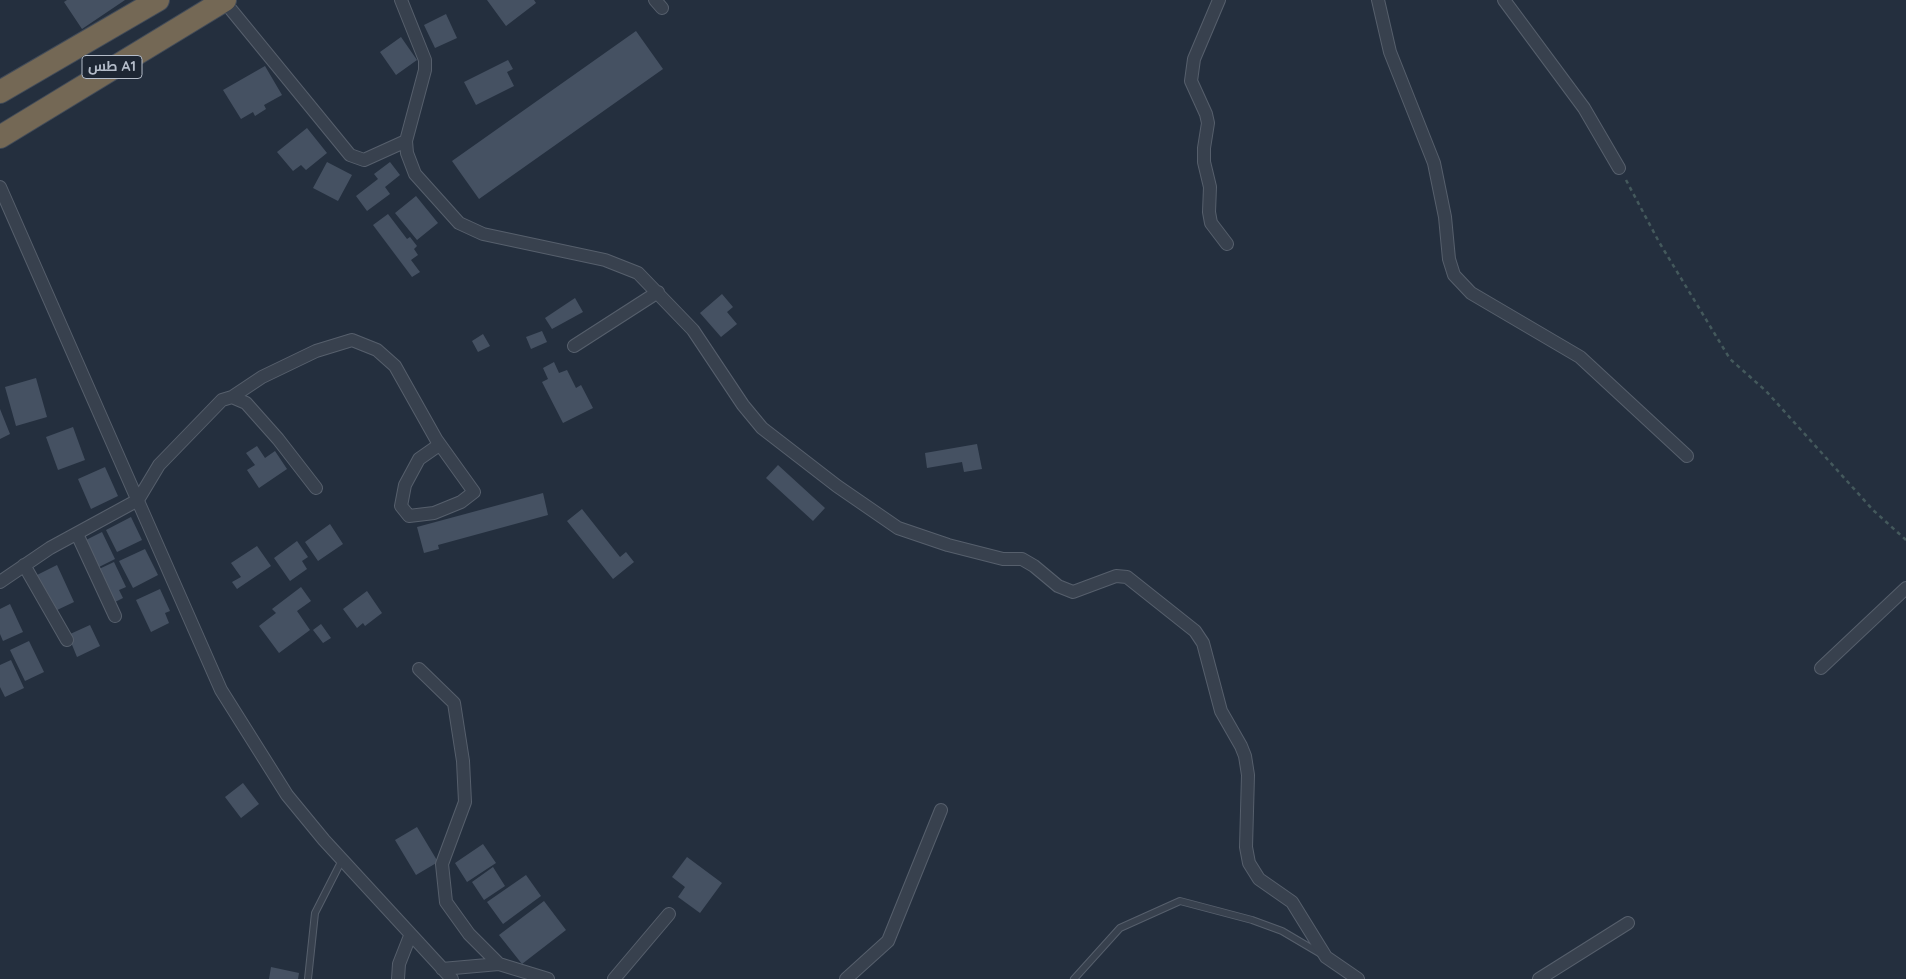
<!DOCTYPE html>
<html>
<head>
<meta charset="utf-8">
<style>
  body { margin:0 }
  canvas { display:block; background:#242f3e }
</style>
</head>
<body>
<canvas width="1906" height="979"></canvas>
<script>
const g = document.querySelector('canvas').getContext('2d');
g.lineJoin = 'round';
function fillPath(path, color) { g.fillStyle = color; g.fill(path, 'evenodd'); }
const shape = rows => new Path2D(rows.map(r => 'M' + r).join(''));
function stroke(path, color, width, dash) { g.strokeStyle = color; g.lineWidth = width; g.lineCap = dash ? 'butt' : 'round'; g.setLineDash(dash || []); g.stroke(path); }
function label(font, color, halo, rows, align = 'center') {
  g.font = font + ' Quicksand,Cairo,sans-serif'; g.lineWidth = 5; g.setLineDash([]); g.textBaseline = 'middle'; g.strokeStyle = halo; g.fillStyle = color; for (const [text, x, y, turn = 0] of rows) {
    g.save(); g.translate(x, y); g.rotate((+turn || 0) * Math.PI / 180); g.textAlign = isNaN(turn) ? turn : align; if (halo) g.strokeText(text, 0, 0); g.fillText(text, 0, 0); g.restore();
  }
}
fillPath(shape([
  [67,0,125,0,82,29,64,2],
  [487,0,534,0,536,3,506,26],
  [446,14,457,38,435,48,424,25],
  [636,31,663,69,479,199,452,161],
  [401,37,417,60,396,75,380,52],
  [508,60,513,69,507,72,514,86,476,105,464,82],
  [265,66,282,95,264,105,266,109,255,116,253,112,241,119,223,90],
  [307,128,327,153,306,170,301,165,293,171,277,152],
  [327,162,352,175,338,201,313,188],
  [390,162,400,175,385,187,390,194,367,211,356,196,378,179,374,174],
  [416,196,438,223,417,240,395,213],
  [388,214,407,239,410,237,417,246,414,249,418,255,411,260,420,272,412,277,373,225],
  [722,294,733,307,727,312,737,324,721,337,700,313],
  [575,298,583,312,552,329,545,318],
  [542,331,547,342,531,349,526,337],
  [483,334,490,346,478,352,472,341],
  [554,362,559,373,567,370,576,388,581,385,593,408,563,423,542,382,548,379,543,368],
  [36,378,47,417,16,426,5,387],
  [0,409,10,434,0,439],
  [73,427,85,460,58,470,46,437],
  [977,444,982,469,964,472,962,462,927,468,925,453],
  [257,446,265,458,275,451,287,469,259,488,247,470,255,465,246,453],
  [778,465,825,508,813,521,766,478],
  [105,467,118,496,91,509,78,479],
  [543,493,548,515,438,545,439,549,424,553,417,527],
  [582,509,620,557,626,552,634,562,613,579,567,521],
  [131,517,142,540,117,552,106,530],
  [330,524,343,544,318,561,305,542],
  [102,532,115,559,99,567,86,540],
  [297,541,308,557,302,561,307,569,290,581,274,558],
  [257,546,271,566,237,589,232,582,241,577,231,563],
  [145,549,158,575,133,588,119,561],
  [114,562,126,587,119,590,123,598,115,602,99,569],
  [57,565,74,602,55,611,37,575],
  [301,587,311,601,297,611,310,630,279,653,259,626,276,613,272,609],
  [160,589,170,611,165,613,169,623,151,632,136,600],
  [367,591,382,613,365,626,363,623,357,628,343,609],
  [10,604,23,632,3,641,0,634,0,609],
  [321,624,331,638,323,643,313,630],
  [90,625,100,646,77,657,68,635],
  [29,641,44,672,25,681,10,650],
  [11,660,24,688,5,697,0,687,0,665],
  [243,783,259,804,241,818,225,797],
  [417,827,438,862,416,875,395,840],
  [483,844,496,863,467,882,455,863],
  [687,857,722,883,700,913,678,897,685,887,672,877],
  [493,867,505,886,484,900,472,882],
  [526,875,541,896,503,924,487,902],
  [544,901,566,930,522,964,499,935],
  [271,967,299,973,298,979,269,979]
]), '#455162');
const lane = shape([
  [308,979,315,913,342,860],
  [1074,979,1120,928,1180,901,1252,920,1282,931,1321,954]
]);
const street = shape([
  [401,0,425,60,425,70,406,141,407,153,415,174,459,223,483,234,605,260,638,273,693,330,743,405,762,428,837,486,898,528,948,545,1003,559,1022,559,1034,566,1058,586,1073,592,1116,576,1127,577,1195,631,1203,643,1221,711,1241,746,1245,756,1248,775,1246,847,1249,863,1259,879,1292,902,1326,957,1358,979],
  [655,0,662,8],
  [1219,0,1194,59,1191,81,1206,114,1208,123,1204,148,1204,162,1210,187,1209,212,1211,223,1227,244],
  [1378,0,1390,52,1434,163,1445,217,1449,259,1454,275,1471,293,1580,357,1687,456],
  [1504,0,1584,108,1619,168],
  [224,1,350,155,364,160,406,141],
  [0,187,221,690,287,795,324,840,452,979],
  [574,346,658,292],
  [232,397,246,403,278,439,316,488],
  [77,534,115,616],
  [24,565,67,640],
  [0,582,50,548,138,500,159,465,222,400,232,397,262,377,316,351,352,340,377,350,395,366,436,439,439,445,419,459,405,485,401,506,409,516,434,513,461,502,474,492,436,439],
  [1821,668,1906,588],
  [419,669,454,703,463,761,465,802,442,864,446,902,469,934,499,964],
  [442,969,499,964,548,979],
  [398,979,399,964,410,936],
  [614,979,669,914],
  [846,979,888,941,941,810],
  [1539,979,1628,923]
]);
const highway = shape([
  [0,92,158,0],
  [0,137,225,0]
]);
stroke(lane, '#565f6c', 8);
stroke(street, '#565f6c', 14);
stroke(highway, '#434c59', 24);
stroke(shape([
  [1626,180,1659,242,1730,359,1766,391,1873,510,1906,540]
]), '#44595c', 2.5, [4, 4]);
stroke(lane, '#38414e', 6);
stroke(street, '#38414e', 12);
stroke(highway, '#746855', 22);
for (const [x, y, w] of [
  [112,67,60]
]) { const box = new Path2D(); box.roundRect(x - w / 2, y - 11.5, w, 23, 4); g.fillStyle = '#1d2633'; g.fill(box); stroke(box, '#b4bcc9', 1); }
label('bold 14px', '#b4bcc9', null, [
  ["طس A1",112,67]
]);
</script>
</body>
</html>
